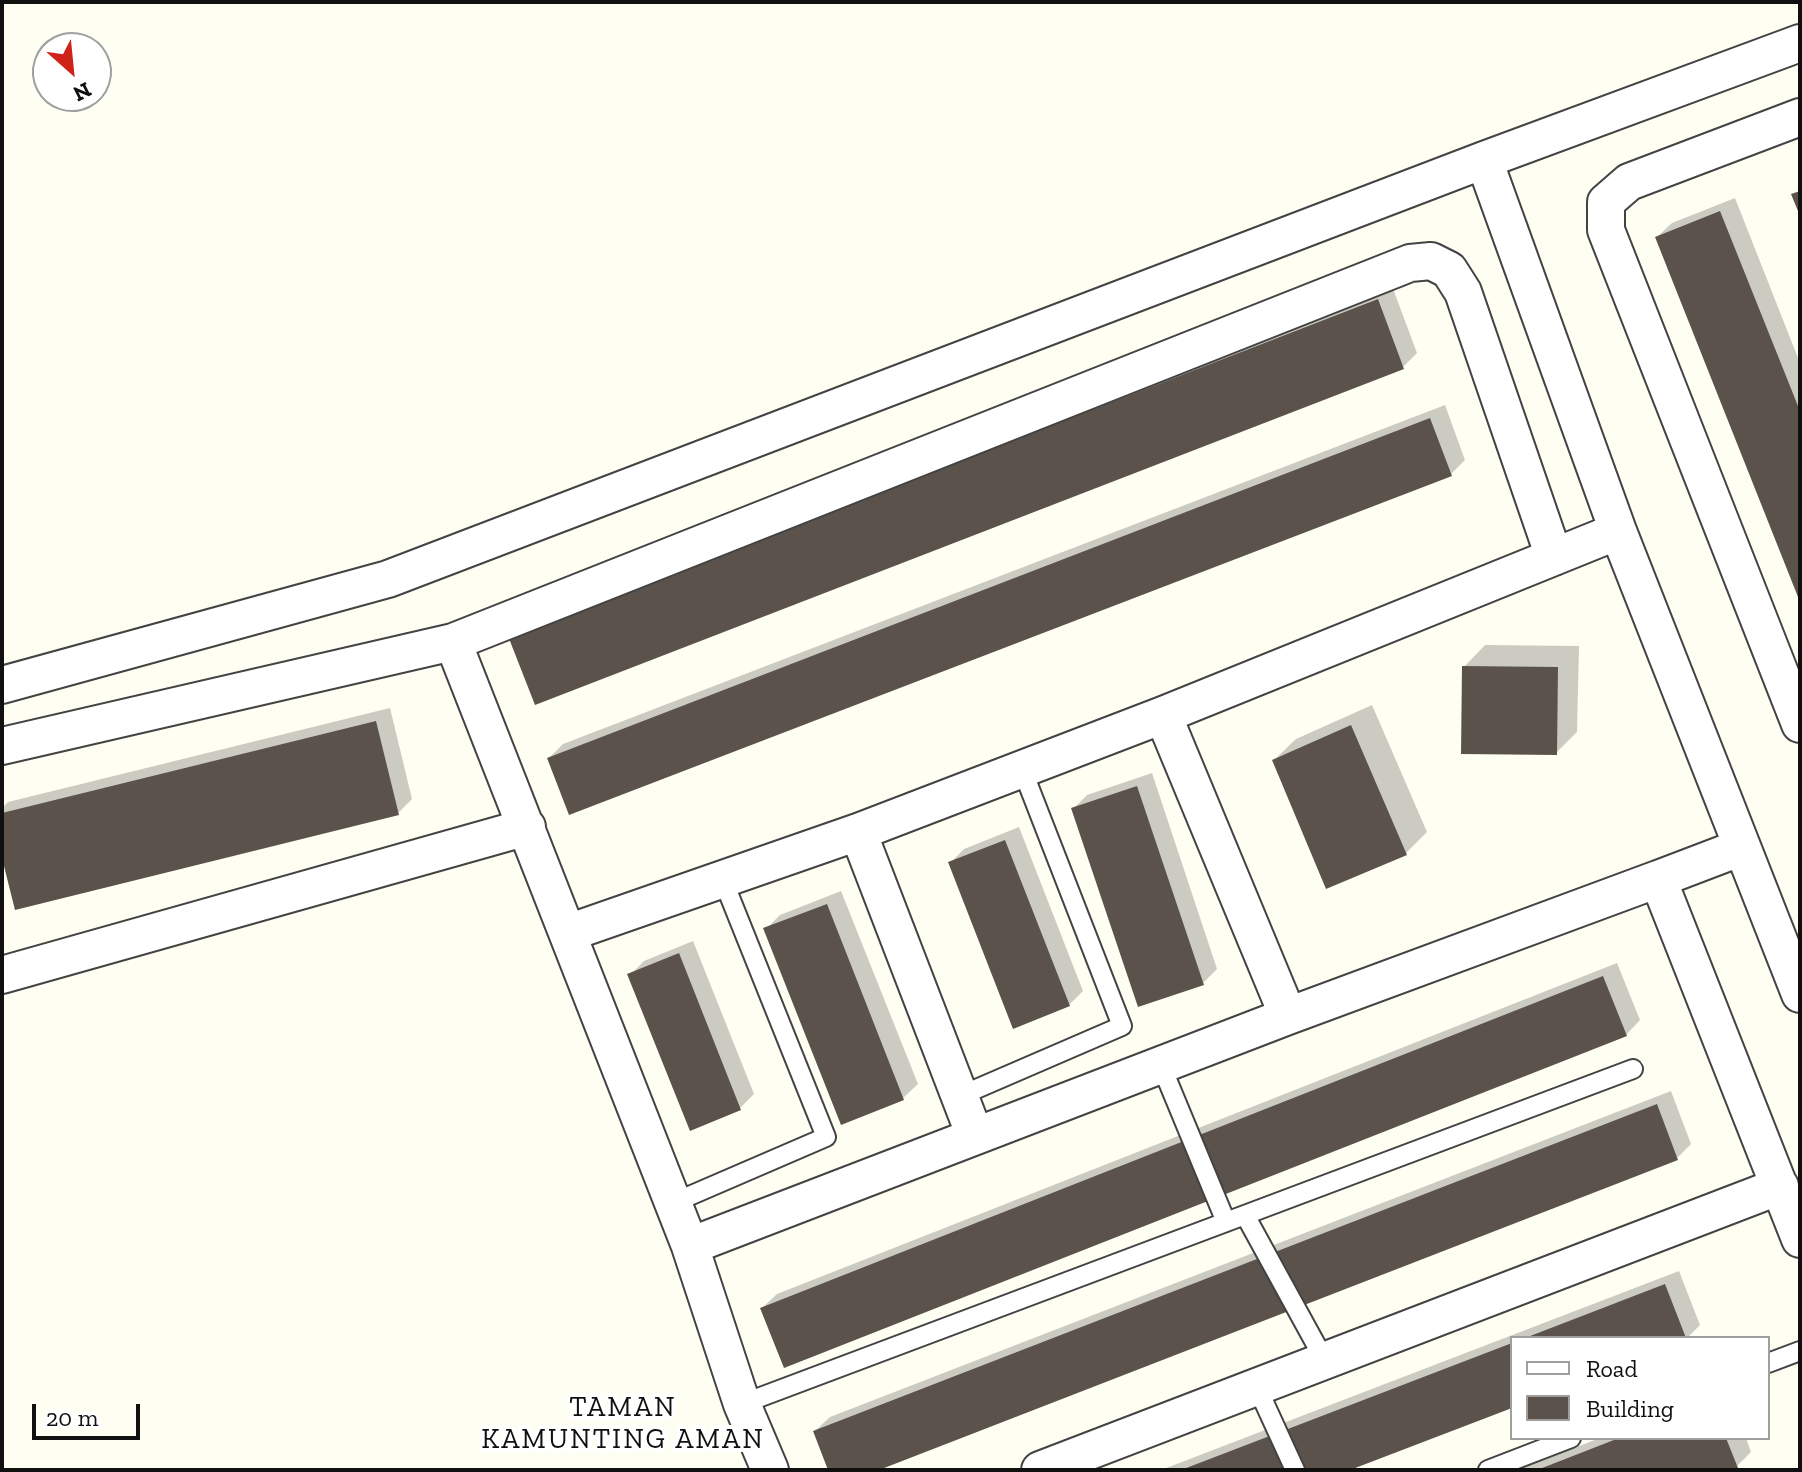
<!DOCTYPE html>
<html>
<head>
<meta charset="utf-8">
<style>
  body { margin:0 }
  #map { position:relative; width:1802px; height:1472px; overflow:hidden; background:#fffef2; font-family:"Zilla Slab",serif }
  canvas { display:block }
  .frame { position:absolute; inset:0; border:4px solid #101010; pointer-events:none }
  .legend { position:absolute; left:1510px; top:1336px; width:260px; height:104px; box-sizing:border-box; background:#fff; border:2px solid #9f9f9f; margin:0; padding:10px 14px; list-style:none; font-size:24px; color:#101010 }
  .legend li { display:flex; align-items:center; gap:16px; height:40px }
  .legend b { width:40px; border:2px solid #9f9f9f }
  .north { position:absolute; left:32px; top:32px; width:80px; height:80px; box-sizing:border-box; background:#fff; border:2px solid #9f9f9f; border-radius:50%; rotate:153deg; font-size:22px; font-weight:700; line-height:32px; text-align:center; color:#101010 }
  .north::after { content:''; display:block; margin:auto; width:28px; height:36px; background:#cf2218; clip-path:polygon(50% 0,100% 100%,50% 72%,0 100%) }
  .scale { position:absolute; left:32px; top:1404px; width:108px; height:36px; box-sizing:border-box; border:4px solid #101010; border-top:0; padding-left:10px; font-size:24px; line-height:28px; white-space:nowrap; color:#101010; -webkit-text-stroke:6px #fff; paint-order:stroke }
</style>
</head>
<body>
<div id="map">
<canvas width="1802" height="1472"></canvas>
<div class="frame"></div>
<ul class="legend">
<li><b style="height:10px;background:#fff"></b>Road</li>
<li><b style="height:22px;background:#5a524b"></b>Building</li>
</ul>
<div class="north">N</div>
<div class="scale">20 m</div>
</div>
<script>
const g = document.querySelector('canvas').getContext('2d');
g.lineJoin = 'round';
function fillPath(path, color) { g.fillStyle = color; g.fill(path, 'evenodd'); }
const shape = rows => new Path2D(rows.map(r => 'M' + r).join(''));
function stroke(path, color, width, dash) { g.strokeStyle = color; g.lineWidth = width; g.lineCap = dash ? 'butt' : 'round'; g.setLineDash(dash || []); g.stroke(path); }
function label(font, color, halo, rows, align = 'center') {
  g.font = font + ' "Zilla Slab",serif'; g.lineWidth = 8; g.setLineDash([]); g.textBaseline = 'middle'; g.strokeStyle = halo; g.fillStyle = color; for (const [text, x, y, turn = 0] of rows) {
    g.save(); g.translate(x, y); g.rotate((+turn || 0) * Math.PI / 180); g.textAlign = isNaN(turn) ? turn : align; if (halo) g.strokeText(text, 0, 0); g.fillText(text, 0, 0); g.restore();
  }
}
fillPath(shape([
  [1735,198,1800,363,1800,597,1657,237,1672,223],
  [1392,286,1417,353,1403,367,536,703,510,636],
  [1445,405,1465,460,1451,474,549,758,563,744],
  [1485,645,1579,646,1577,732,1556,753,1464,667],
  [1372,705,1427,832,1406,853,1274,760,1296,739],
  [390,708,412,799,398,813,2,850,2,808,8,802],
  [1152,773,1217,969,1203,983,1073,809,1087,795],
  [1019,827,1083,991,1069,1005,950,863,964,849],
  [841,891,918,1084,903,1098,766,929,780,915],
  [693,941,754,1094,740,1108,630,975,644,961],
  [1617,963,1640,1020,1626,1035,762,1308,777,1294],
  [1671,1091,1691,1144,1677,1158,873,1470,830,1470,815,1431,830,1417],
  [1679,1271,1700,1325,1687,1338,1512,1338,1512,1406,1345,1470,1161,1470],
  [1600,1438,1746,1438,1751,1452,1737,1466,1727,1470,1517,1470]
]), '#0003');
fillPath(shape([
  [1800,191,1800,216,1791,194],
  [1720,211,1800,411,1800,602,1655,237],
  [1378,299,1404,369,535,705,508,636],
  [1430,418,1452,476,569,815,547,758],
  [1462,666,1558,667,1557,755,1461,754],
  [376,721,399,815,15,910,2,858,2,813],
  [1351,725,1407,855,1326,889,1272,760],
  [1137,786,1204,985,1138,1007,1071,808],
  [1005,840,1070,1006,1013,1029,948,862],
  [827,904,904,1100,841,1125,763,928],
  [679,953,741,1110,690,1131,627,974],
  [1603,976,1627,1036,784,1368,760,1308],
  [1657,1104,1678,1160,879,1470,828,1470,813,1431],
  [1665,1284,1686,1338,1525,1338],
  [1512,1343,1512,1408,1350,1470,1181,1470],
  [1619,1438,1726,1438,1738,1468,1537,1470]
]), '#5a524b');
const service = shape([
  [1161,1065,1226,1222],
  [960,1096,1122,1026,1022,769],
  [673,1203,826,1137,723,880],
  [1245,1215,1325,1361],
  [1768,1363,1800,1351],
  [1257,1387,1295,1470],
  [742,1404,1633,1069],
  [1488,1470,1571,1438]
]);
const minor = shape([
  [1800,117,1629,182,1606,202,1606,230,1800,724],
  [1484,160,1618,531,1800,994],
  [453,642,690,1246,742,1404,770,1470],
  [2,685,388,579,1484,160,1800,43],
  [1163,715,1288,1016],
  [2,746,453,642,1410,263,1431,261,1449,270,1463,292,1554,557],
  [858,832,975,1136],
  [1658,879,1742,847],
  [568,933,858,832,1163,715,1618,531],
  [2,975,527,827],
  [690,1246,1288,1016,1658,879,1800,1239],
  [1040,1470,1780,1186]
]);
stroke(service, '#434343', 22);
stroke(minor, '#434343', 40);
stroke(service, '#fff', 18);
stroke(minor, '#fff', 36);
g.letterSpacing = '2px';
label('28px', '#101010', '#fff', [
  ["TAMAN",623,1408],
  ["KAMUNTING AMAN",623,1440]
]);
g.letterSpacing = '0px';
</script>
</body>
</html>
